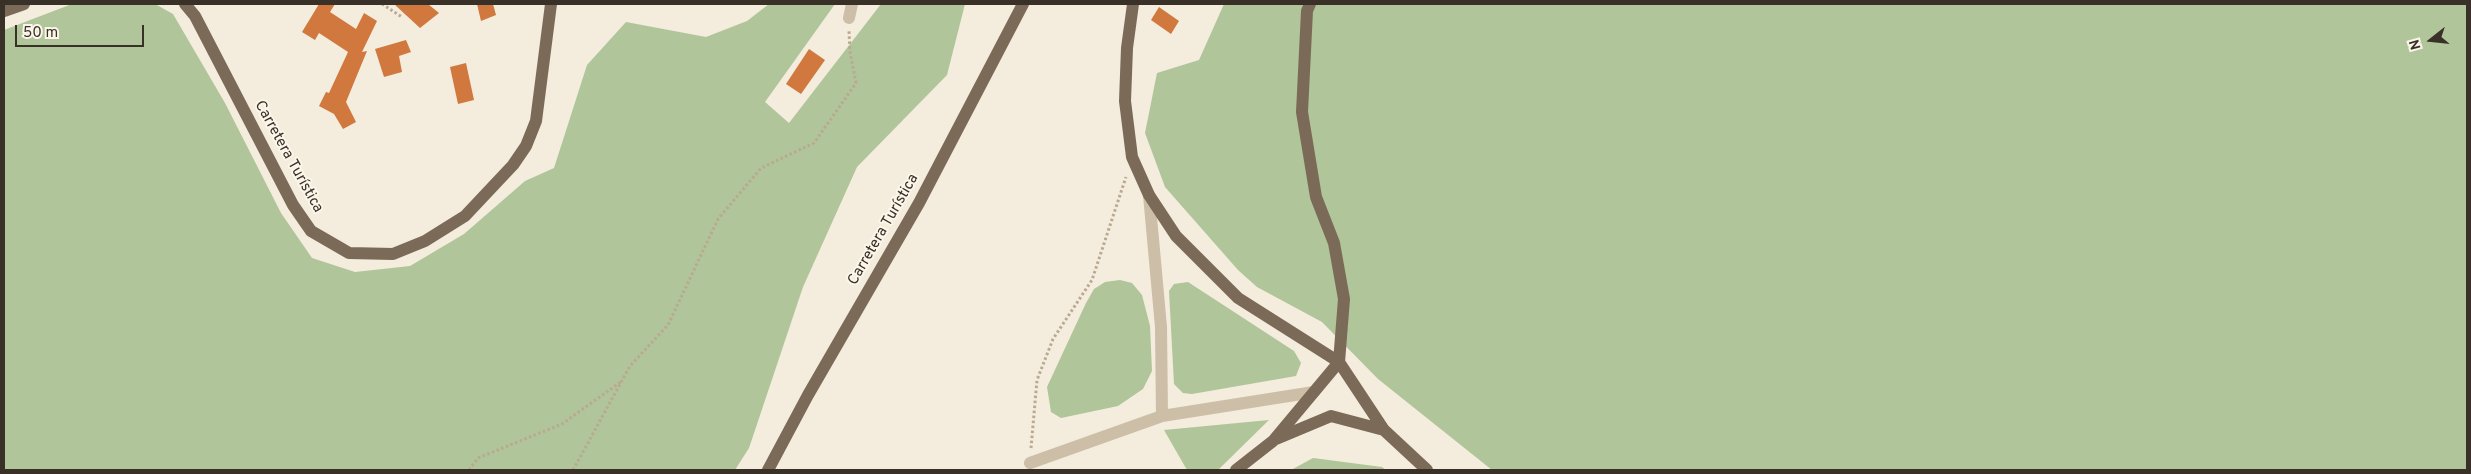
<!DOCTYPE html>
<html>
<head>
<meta charset="utf-8">
<style>
  body { margin:0 }
  #map { position:relative; width:2471px; height:474px; overflow:hidden; background:#f4ecdc; font-family:Overpass,sans-serif }
  canvas { display:block }
  .frame { position:absolute; inset:0; border:5px solid #393028; pointer-events:none }
  .north { position:absolute; left:2406px; top:15px; width:50px; height:50px; -webkit-text-stroke:4px #fbf6e9; paint-order:stroke; rotate:254deg; font-size:14px; font-weight:700; line-height:20px; text-align:center; color:#393028 }
  .north::after { content:''; display:block; margin:auto; width:18px; height:22px; background:#393028; clip-path:polygon(50% 0,100% 100%,50% 72%,0 100%) }
  .scale { position:absolute; left:15px; top:25px; width:129px; height:22px; box-sizing:border-box; border:2px solid #393028; border-top:0; padding-left:6px; font-size:15px; line-height:18px; white-space:nowrap; color:#393028; -webkit-text-stroke:4px #fbf6e9; paint-order:stroke }
</style>
</head>
<body>
<div id="map">
<canvas width="2471" height="474"></canvas>
<div class="frame"></div>
<div class="north">N</div>
<div class="scale">50 m</div>
</div>
<script>
const g = document.querySelector('canvas').getContext('2d');
g.lineJoin = 'round';
function fillPath(path, color) { g.fillStyle = color; g.fill(path, 'evenodd'); }
const shape = rows => new Path2D(rows.map(r => 'M' + r).join(''));
function stroke(path, color, width, dash) { g.strokeStyle = color; g.lineWidth = width; g.lineCap = dash ? 'butt' : 'round'; g.setLineDash(dash || []); g.stroke(path); }
function label(font, color, halo, rows, align = 'center') {
  g.font = font + ' Overpass,sans-serif'; g.lineWidth = 4; g.setLineDash([]); g.textBaseline = 'middle'; g.strokeStyle = halo; g.fillStyle = color; for (const [text, x, y, turn = 0] of rows) {
    g.save(); g.translate(x, y); g.rotate((+turn || 0) * Math.PI / 180); g.textAlign = isNaN(turn) ? turn : align; if (halo) g.strokeText(text, 0, 0); g.fillText(text, 0, 0); g.restore();
  }
}
fillPath(shape([
  [72,4,155,4,173,14,225,103,281,213,312,258,355,272,410,266,464,234,525,181,554,168,587,65,626,22,706,37,747,21,769,4,835,4,765,102,789,123,881,4,965,4,947,75,857,167,803,287,749,448,735,470,4,470,4,30],
  [1224,4,2467,4,2467,470,1492,470,1378,379,1322,322,1257,287,1238,270,1165,187,1145,133,1157,73,1199,60],
  [1120,280,1132,283,1142,295,1150,326,1152,371,1143,389,1118,406,1061,418,1051,412,1047,387,1086,303,1094,289,1105,282],
  [1188,282,1294,351,1301,363,1296,376,1192,394,1183,393,1174,384,1169,291,1174,284],
  [1269,420,1218,470,1187,470,1164,430],
  [1313,458,1382,467,1386,470,1291,470]
]), '#b0c59a');
fillPath(shape([
  [319,4,335,4,330,12,356,29,364,13,377,21,362,52,367,51,346,102,356,122,343,129,334,114,319,106,326,92,329,93,348,52,319,33,315,40,302,32],
  [394,4,428,4,439,13,420,28],
  [477,4,493,4,496,15,481,21],
  [1159,7,1179,21,1171,34,1151,20],
  [406,40,411,52,399,56,402,72,384,77,375,49],
  [809,49,825,60,801,94,786,84],
  [466,63,474,100,458,104,450,67]
]), '#d0783e');
stroke(shape([
  [382,4,402,17],
  [1031,448,1037,380,1053,339,1092,280,1126,177],
  [469,470,478,458,562,424,622,381],
  [573,470,630,366,668,325,718,219,761,168,814,143,856,83,850,52,849,31]
]), '#b9a991', 3, [2.5, 2.5]);
stroke(shape([
  [849,18,852,4],
  [1149,195,1161,327,1162,416],
  [1030,463,1162,416,1314,392]
]), '#cdbea7', 12);
stroke(shape([
  [185,4,195,16,293,205,311,231,349,253,393,254,425,241,465,216,513,165,526,146,536,121,551,4],
  [1133,4,1127,48,1125,101,1132,157,1149,195,1176,236,1238,298,1339,362,1384,430,1427,470],
  [1310,4,1307,11,1302,112,1316,197,1334,243,1344,299,1339,362],
  [4,11,24,4],
  [1276,439,1331,416,1384,430],
  [768,470,808,395,919,203,1023,4],
  [1236,470,1273,441,1339,362]
]), '#7c6a58', 12);
label('15px', '#393028', '#fbf6e9', [
  ["Carretera Turística",288,157,61],
  ["Carretera Turística",884,230,-60]
]);
</script>
</body>
</html>
